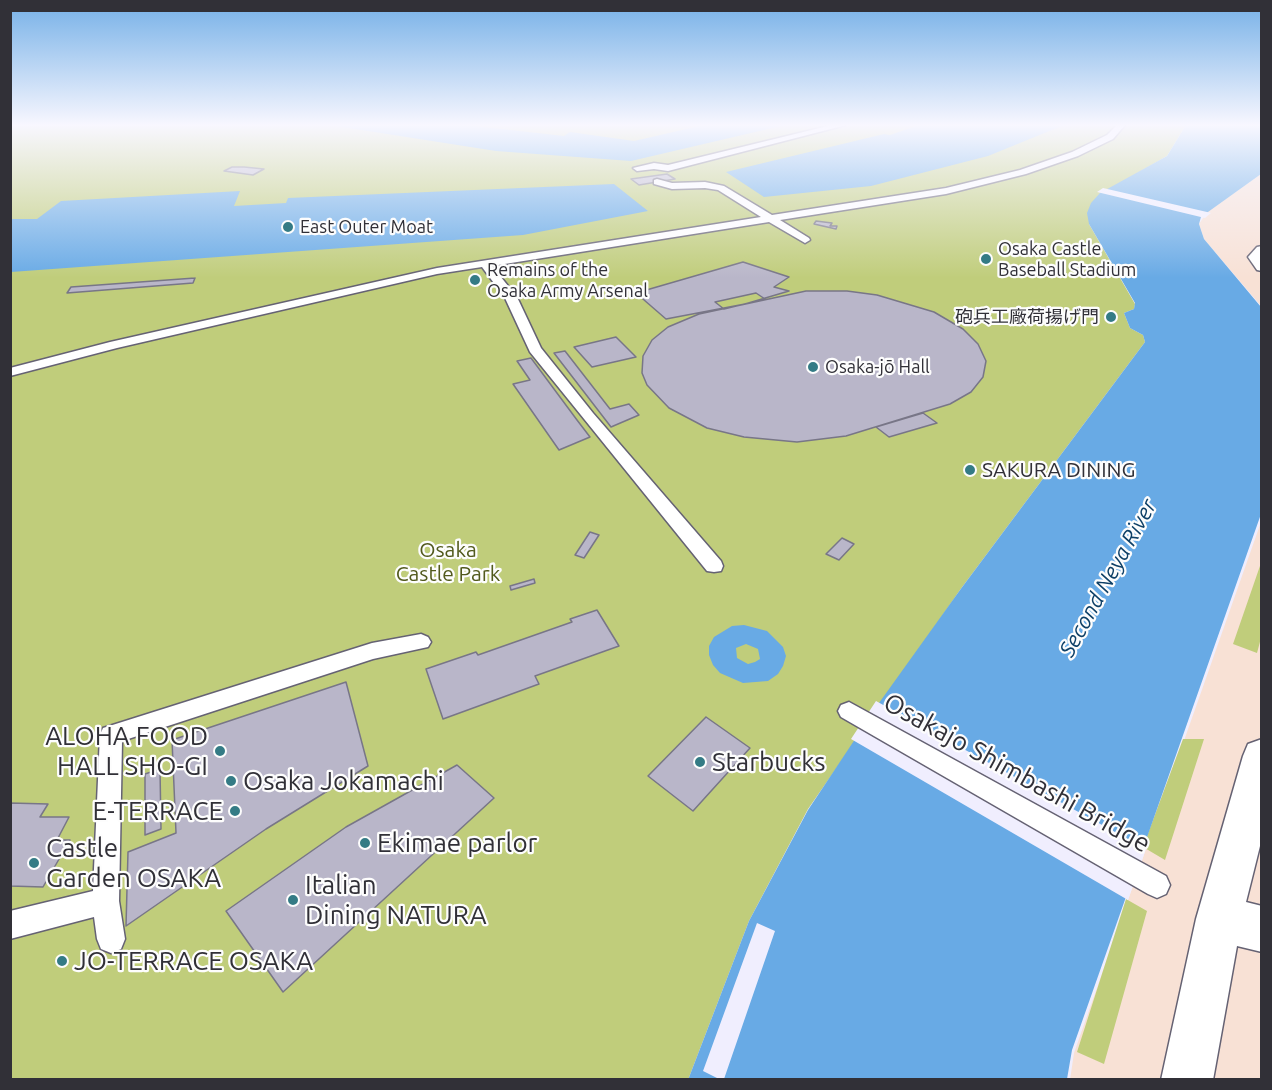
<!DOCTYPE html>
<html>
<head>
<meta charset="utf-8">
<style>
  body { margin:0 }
  #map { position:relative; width:1272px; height:1090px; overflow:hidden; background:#f0eefe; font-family:Ubuntu,sans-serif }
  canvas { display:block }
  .frame { position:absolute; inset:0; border:12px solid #313037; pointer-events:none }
</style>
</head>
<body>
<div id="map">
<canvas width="1272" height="1090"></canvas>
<div class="frame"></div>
</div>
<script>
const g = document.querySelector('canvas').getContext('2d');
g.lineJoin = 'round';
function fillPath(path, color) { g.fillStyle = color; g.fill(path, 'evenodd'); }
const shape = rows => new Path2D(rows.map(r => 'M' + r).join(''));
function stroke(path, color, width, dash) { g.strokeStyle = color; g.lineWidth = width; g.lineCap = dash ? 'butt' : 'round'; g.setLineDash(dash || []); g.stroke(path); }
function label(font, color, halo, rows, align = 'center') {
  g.font = font + ' Ubuntu,"Noto Sans JP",sans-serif'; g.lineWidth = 4.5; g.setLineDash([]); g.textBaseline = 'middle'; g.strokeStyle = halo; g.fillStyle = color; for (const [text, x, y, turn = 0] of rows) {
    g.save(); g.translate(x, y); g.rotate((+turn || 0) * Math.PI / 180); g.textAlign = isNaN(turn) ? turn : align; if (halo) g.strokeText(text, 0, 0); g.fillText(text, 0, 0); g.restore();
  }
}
fillPath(shape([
  [1261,174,1261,306,1204,239,1199,224,1207,212],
  [1261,522,1261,1079,1070,1080,1074,1053]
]), '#f8e1d5');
fillPath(shape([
  [10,125,1186,125,1167,156,1108,190,1089,224,1135,304,1134,309,1124,313,1130,328,1143,335,1145,342,960,590,808,809,749,921,688,1080,11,1079],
  [1261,563,1261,638,1257,653,1233,644],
  [1183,739,1204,739,1165,860,1143,847],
  [1126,899,1147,911,1104,1064,1077,1052]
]), '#c0cd7b');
fillPath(shape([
  [330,125,466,125,564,136,570,132,634,141,704,125,785,125,631,161,496,151],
  [919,125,1064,125,988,156,871,186,764,197,726,172,884,134,890,135],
  [1186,125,1261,125,1261,174,1201,217,1199,224,1204,239,1261,307,1261,514,1072,1050,1067,1079,688,1080,749,921,808,810,879,703,960,590,1145,342,1143,335,1130,328,1124,313,1134,309,1135,303,1089,224,1087,213,1091,203,1100,193,1167,156],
  [614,184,648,211,523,235,11,272,11,219,37,219,61,201,240,191,234,206,286,203,288,198],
  [744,625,767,631,783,647,786,656,783,666,778,674,768,681,743,683,720,673,713,665,709,655,709,646,714,637,732,626],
  [746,644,758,649,760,659,755,662,748,664,737,658,736,648]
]), '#68aae5');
fillPath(shape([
  [1103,188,1207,212,1211,213,1205,218,1097,192],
  [876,701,1146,849,1128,900,851,739],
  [757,923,775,931,724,1079,719,1079,703,1071]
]), '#f0eefe');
const building = shape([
  [232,167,244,167,264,169,253,175,224,171,232,167],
  [667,174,675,179,639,185,631,179,667,174],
  [816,221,832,223,830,226,837,226,836,229,814,224,816,221],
  [743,262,789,277,774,287,789,291,745,304,666,319,636,293,743,262],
  [195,278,193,283,67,293,71,287,195,278],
  [806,291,847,291,877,295,934,312,963,329,978,344,986,361,983,377,971,392,950,404,846,436,797,442,744,437,707,428,669,408,647,385,642,373,643,356,652,340,668,327,699,314,806,291],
  [756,293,765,299,724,309,715,302,756,293],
  [616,337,636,357,592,367,574,347,616,337],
  [565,351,610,409,629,404,639,415,611,427,554,353,565,351],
  [531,358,577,420,590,437,559,450,513,384,530,380,517,361,531,358],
  [923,413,937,423,889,437,876,427,923,413],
  [590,532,599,535,584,558,575,555,590,532],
  [842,538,854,544,839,560,826,554,842,538],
  [534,579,535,583,511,590,510,586,534,579],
  [597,610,619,646,535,676,539,684,443,719,426,669,476,652,478,655,572,622,570,619,597,610],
  [346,682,368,766,266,829,126,926,128,852,176,833,172,740,346,682],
  [706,717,750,748,693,811,648,776,706,717],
  [457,765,494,798,283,992,226,911,346,827,457,765],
  [160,769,161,829,145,835,145,774,160,769],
  [10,803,48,804,40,817,69,817,57,840,70,840,43,887,10,886,10,803]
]);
fillPath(building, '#b9b6c9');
stroke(building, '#787687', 1.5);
const pedestrian = shape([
  [832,125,846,125,668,171,654,169,637,171,633,168,654,163,668,165,832,125],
  [1117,125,1125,125,1113,139,1078,156,1026,174,946,194,780,220,809,238,810,240,805,243,769,222,492,266,517,297,541,348,593,413,721,561,723,566,721,571,714,572,707,571,530,352,505,298,482,267,437,274,117,348,10,376,10,368,110,342,437,268,761,217,718,190,705,188,672,189,654,184,654,180,657,179,672,183,705,182,724,186,772,215,946,188,1020,170,1072,152,1107,135,1117,125],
  [421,634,428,637,431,642,428,647,373,659,122,741,119,901,125,939,121,949,111,953,101,949,97,939,94,917,10,939,10,911,93,891,100,735,103,728,372,643,421,634],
  [849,702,1166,876,1170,885,1166,894,1157,898,1148,894,841,717,838,711,841,705,849,702]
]);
const minor = shape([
  [1262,246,1262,271,1257,270,1248,257,1257,247,1262,246]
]);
const tertiary = shape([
  [1262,739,1262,838,1246,902,1262,906,1262,952,1237,946,1213,1080,1161,1080,1196,919,1243,756,1248,744,1262,739]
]);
stroke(pedestrian, '#656273', 3);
stroke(minor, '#656273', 3);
stroke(tertiary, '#656273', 3);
fillPath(pedestrian, '#fff');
fillPath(minor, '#fff');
fillPath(tertiary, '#fff');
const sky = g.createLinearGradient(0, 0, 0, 278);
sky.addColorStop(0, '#75b0e7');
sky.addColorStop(0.45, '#f8f7ff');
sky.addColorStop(1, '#f8f7ff00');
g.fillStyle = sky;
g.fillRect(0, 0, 1272, 278);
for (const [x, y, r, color] of [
  [288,227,6,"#347b85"],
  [986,259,6,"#347b85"],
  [475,280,6,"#347b85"],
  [1111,317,6,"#347b85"],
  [813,367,6,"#347b85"],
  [970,470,6,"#347b85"],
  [220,751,6,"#347b85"],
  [700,762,6,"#347b85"],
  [231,781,6,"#347b85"],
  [235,811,6,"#347b85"],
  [365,843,6,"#347b85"],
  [34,863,6,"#347b85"],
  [293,900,6,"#347b85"],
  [62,961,6,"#347b85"]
]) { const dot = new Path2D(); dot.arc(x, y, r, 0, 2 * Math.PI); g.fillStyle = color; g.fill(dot); stroke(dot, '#fdfdfd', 2); }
label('18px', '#313037', '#fdfdfd', [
  ["East Outer Moat",300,227],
  ["Osaka Castle",998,249],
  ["Baseball Stadium",998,270],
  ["Remains of the",487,270],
  ["Osaka Army Arsenal",487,291],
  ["砲兵工廠荷揚げ門",1099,317,"right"],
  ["Osaka-jō Hall",825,367]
], 'left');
label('21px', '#313037', '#fdfdfd', [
  ["SAKURA DINING",982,470]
], 'left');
label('21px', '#525a1d', '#fdfdfd', [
  ["Osaka",448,550],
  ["Castle Park",448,574]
]);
label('italic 22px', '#0e4067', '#fdfdfd', [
  ["Second Neya River",1108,578,-61]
]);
label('26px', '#313037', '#fdfdfd', [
  ["ALOHA FOOD",208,736,"right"],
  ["HALL SHO-GI",208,766,"right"],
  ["Starbucks",712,762],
  ["Osaka Jokamachi",243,781],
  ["E-TERRACE",223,811,"right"],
  ["Ekimae parlor",377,843],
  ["Castle",46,848],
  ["Garden OSAKA",46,878],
  ["Italian",305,885],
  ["Dining NATURA",305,915],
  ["JO-TERRACE OSAKA",74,961]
], 'left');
label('26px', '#313037', '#fdfdfd', [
  ["Osakajo Shimbashi Bridge",1017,773,29]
]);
</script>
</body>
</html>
